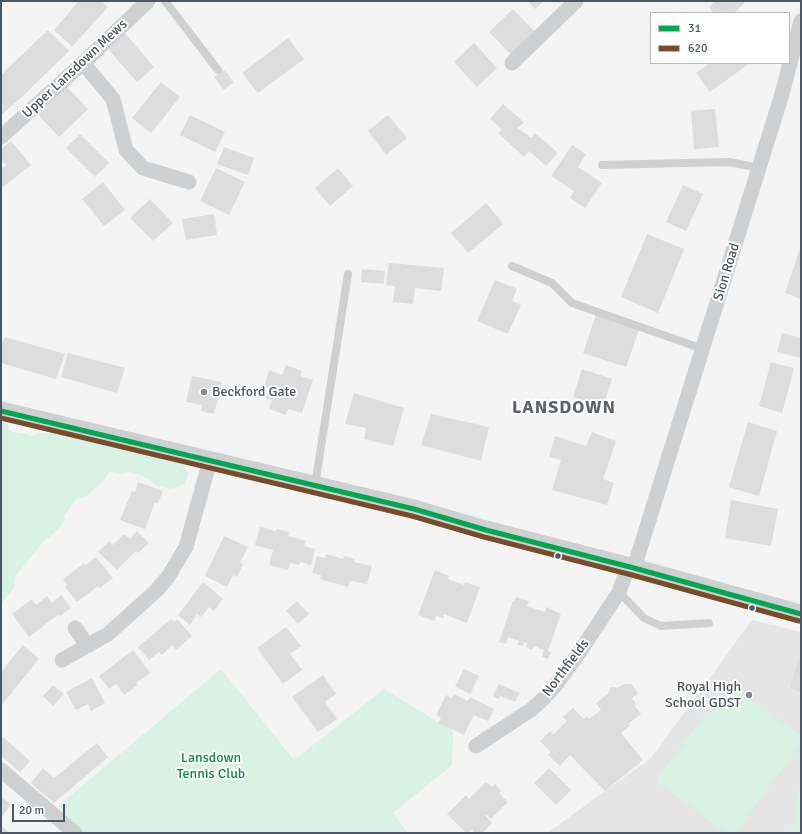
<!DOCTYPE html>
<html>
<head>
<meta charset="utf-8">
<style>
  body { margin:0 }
  #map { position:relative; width:802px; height:834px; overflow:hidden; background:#f4f4f4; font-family:Signika,sans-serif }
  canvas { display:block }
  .frame { position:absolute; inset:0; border:2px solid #4a5661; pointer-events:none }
  .legend { position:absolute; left:650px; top:12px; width:140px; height:52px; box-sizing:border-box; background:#fff; border:1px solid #b7bbc0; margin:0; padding:5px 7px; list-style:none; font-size:12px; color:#4a5661 }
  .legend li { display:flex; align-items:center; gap:8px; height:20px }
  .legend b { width:20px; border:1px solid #b7bbc0 }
  .scale { position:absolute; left:12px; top:804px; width:53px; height:18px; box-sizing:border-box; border:2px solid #4a5661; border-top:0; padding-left:5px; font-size:12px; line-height:14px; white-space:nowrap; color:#4a5661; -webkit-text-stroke:3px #fff; paint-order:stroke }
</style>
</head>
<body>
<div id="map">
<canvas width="802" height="834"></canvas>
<div class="frame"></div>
<ul class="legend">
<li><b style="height:5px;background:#00a651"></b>31</li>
<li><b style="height:5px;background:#7a4b2a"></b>620</li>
</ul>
<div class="scale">20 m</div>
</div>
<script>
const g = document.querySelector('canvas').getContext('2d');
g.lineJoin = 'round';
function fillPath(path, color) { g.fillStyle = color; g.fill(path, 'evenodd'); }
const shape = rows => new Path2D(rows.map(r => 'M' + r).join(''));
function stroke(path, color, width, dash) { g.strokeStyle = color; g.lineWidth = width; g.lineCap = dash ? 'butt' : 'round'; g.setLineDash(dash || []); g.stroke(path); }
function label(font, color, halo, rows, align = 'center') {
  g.font = font + ' Signika,sans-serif'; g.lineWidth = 4; g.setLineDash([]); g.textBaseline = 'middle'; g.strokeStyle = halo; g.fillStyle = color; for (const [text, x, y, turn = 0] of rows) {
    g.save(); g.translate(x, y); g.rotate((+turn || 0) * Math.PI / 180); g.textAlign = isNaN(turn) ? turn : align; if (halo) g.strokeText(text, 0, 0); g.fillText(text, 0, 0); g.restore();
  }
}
fillPath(shape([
  [752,620,801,632,801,833,547,833,651,758]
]), '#e6e5e6');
fillPath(shape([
  [1,420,7,421,10,431,33,436,38,433,76,433,181,459,188,474,185,484,171,489,157,486,149,479,140,475,130,472,117,474,110,471,103,481,84,498,76,499,64,516,65,519,60,527,49,538,45,540,16,575,14,588,1,604],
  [221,669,294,760,384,689,453,731,452,765,393,813,408,833,84,833,58,806],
  [728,683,801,736,801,744,735,833,726,833,656,781],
  [801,784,801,833,772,833,783,832,795,821,794,806]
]), '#d9f2e3');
fillPath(shape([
  [79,1,101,1,108,7,72,47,54,30],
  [528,1,544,1,535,9],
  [715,1,746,1,734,13,714,13,709,7],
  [513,9,537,34,513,57,489,32],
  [48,30,69,51,24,95,1,115,1,75],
  [124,32,154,67,137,82,107,48],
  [288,38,304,59,258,93,242,73],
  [474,43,497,68,477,87,454,62],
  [710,63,750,63,710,92,696,73],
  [224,70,234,82,224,90,214,77],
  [161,82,180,97,151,133,132,118],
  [67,87,88,109,59,137,38,115],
  [503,104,524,122,518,128,531,138,535,133,558,153,546,166,529,151,524,157,498,133,502,129,490,119],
  [715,109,719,147,694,149,691,111],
  [190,115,225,132,215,152,180,135],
  [388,115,407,138,386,155,368,131],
  [80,134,109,163,95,177,66,148],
  [11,141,31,165,3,187,1,184,1,169,6,165,1,159,1,149],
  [572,145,586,154,578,167,602,183,585,208,570,198,574,191,551,176],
  [224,147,254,158,248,175,217,164],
  [216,168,245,182,229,215,200,201],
  [338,168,353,186,330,206,315,188],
  [103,182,125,210,104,226,82,199],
  [683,185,703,194,686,231,666,222],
  [150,199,173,223,153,241,130,218],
  [486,203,503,224,468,253,451,233],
  [214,214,217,235,186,240,182,219],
  [647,234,684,249,658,313,621,297],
  [801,246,801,299,785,293],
  [389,263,444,268,441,291,415,288,413,304,393,302,395,286,386,285],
  [362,269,385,271,384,284,361,282],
  [495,280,517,289,512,301,521,305,508,334,477,321],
  [597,312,640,327,626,367,583,353],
  [782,333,801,338,801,358,777,352],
  [5,337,65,354,56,379,1,363,1,346],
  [68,353,125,368,117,393,61,377],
  [771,362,794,368,782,413,759,406],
  [286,365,302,371,300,376,313,380,302,413,288,409,286,415,269,409,272,400,265,398,268,389,264,387,269,370,282,375],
  [582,369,612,379,603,407,573,397],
  [192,376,222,382,214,414,201,411,202,405,186,402],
  [354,393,404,408,393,446,364,439,366,428,345,424],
  [431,414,489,427,481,461,421,445],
  [748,422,777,431,759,496,729,487],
  [592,432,616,441,603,479,614,483,607,505,552,490,561,460,549,457,555,436,586,446],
  [138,482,163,491,158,503,155,502,145,529,120,520,132,491,135,492],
  [731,500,778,509,771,546,725,538],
  [260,527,276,531,277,529,289,532,288,536,306,541,304,546,315,549,311,565,300,562,299,565,290,563,288,570,269,565,273,550,255,545],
  [137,531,149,543,138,553,136,551,117,570,98,552,109,541,113,545,124,534,130,539],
  [224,536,248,547,240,563,243,564,237,577,233,575,227,587,205,576],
  [326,554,343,559,344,556,355,559,354,562,372,566,367,584,350,581,348,587,320,579,321,575,312,573,317,556,325,558],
  [96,557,113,578,100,588,98,586,77,602,65,587,67,585,63,579,84,563,86,565],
  [435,570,449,576,448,579,464,585,465,582,480,587,467,623,444,614,443,618,436,616,434,621,418,615],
  [203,582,223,599,214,611,209,607,201,617,197,614,190,625,178,615],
  [61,595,71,608,60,616,59,614,29,637,12,614,32,599,36,605,47,596,52,603],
  [516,597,529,601,527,606,545,612,546,607,561,614,548,651,551,652,548,659,542,657,544,650,534,646,532,650,526,647,527,643,524,642,523,646,518,645,519,641,508,637,506,644,499,642,513,601,514,602],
  [297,601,309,614,298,624,286,611],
  [171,619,174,622,177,619,192,636,176,650,172,645,162,655,159,652,149,660,138,647],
  [286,627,301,646,290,654,302,670,283,684,257,648],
  [23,645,39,659,1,706,1,672],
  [133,650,150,673,136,683,138,685,124,695,116,684,109,689,99,676],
  [798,659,801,660,801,692,790,688],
  [464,669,479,676,470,694,455,686],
  [323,675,336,694,325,702,337,719,318,732,292,697],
  [92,678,105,703,91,711,88,704,76,710,66,692],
  [499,684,520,693,515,702,500,696,499,699,493,696],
  [624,684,631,684,633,686,638,693,632,698,636,704,634,705,641,714,628,724,630,726,621,733,643,760,605,791,570,755,560,766,548,755,551,752,540,741,550,731,553,735,567,721,563,717,573,708,584,719,587,716,589,719,601,710,596,703,609,693,610,688,613,687,618,688],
  [53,685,64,694,53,706,43,696],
  [454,694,468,701,470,697,494,709,488,721,474,715,464,735,438,723,441,718,436,715,446,695,452,698],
  [3,737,30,761,20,772,1,756,1,740],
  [97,743,108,757,54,803,31,783,43,768,54,778],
  [549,768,571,790,556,805,534,783],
  [486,782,492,787,495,784,501,791,499,793,508,802,491,819,486,814,485,815,492,823,482,833,475,833,472,829,468,833,466,833,447,814,466,795,469,799],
  [2,797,11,805,1,818,1,798],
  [1,825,10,833,1,833]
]), '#ddddde');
stroke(shape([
  [165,1,218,70],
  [602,165,729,162,759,168],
  [512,266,552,283,572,303,703,349],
  [315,485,348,274],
  [619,592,644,618,661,626,709,623]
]), '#ced0d2', 8);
stroke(shape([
  [83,63,113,99,126,150,143,168,189,182],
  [512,63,576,1],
  [1,137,83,63,148,1],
  [634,568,782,94,801,21],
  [75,628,88,646],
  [62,660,108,634,156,591,168,577,186,547,210,460],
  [476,746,532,709,544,698,554,687,577,656,619,592,628,567],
  [1,770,75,833]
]), '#ced0d2', 15);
stroke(shape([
  [1,411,414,509,486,530,634,568,801,614]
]), '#ced0d2', 19);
stroke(shape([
  [1,411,414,509,486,530,634,568,801,614]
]), '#00a651', 5);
stroke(shape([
  [1,418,412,516,484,537,632,575,799,621]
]), '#7a4b2a', 5);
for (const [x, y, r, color] of [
  [204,392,4,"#868d94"],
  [558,556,3.5,"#4a5661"],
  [752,608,3.5,"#4a5661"],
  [749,695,4,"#868d94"]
]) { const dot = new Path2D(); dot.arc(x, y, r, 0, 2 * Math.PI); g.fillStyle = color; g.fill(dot); stroke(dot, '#fff', 1.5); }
label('14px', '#4a5661', '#fff', [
  ["Upper Lansdown Mews",75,69,-43],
  ["Sion Road",727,272,-73],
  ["Northfields",566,668,-53]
]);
label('14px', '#4a5661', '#fff', [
  ["Beckford Gate",212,392],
  ["Royal High",741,687,"right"],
  ["School GDST",741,703,"right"]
], 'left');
label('14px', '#17864f', '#fff', [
  ["Lansdown",211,758],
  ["Tennis Club",211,774]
]);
g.letterSpacing = '1px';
label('bold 18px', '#5f6368', '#fff', [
  ["LANSDOWN",564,408]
]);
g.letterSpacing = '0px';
</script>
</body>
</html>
